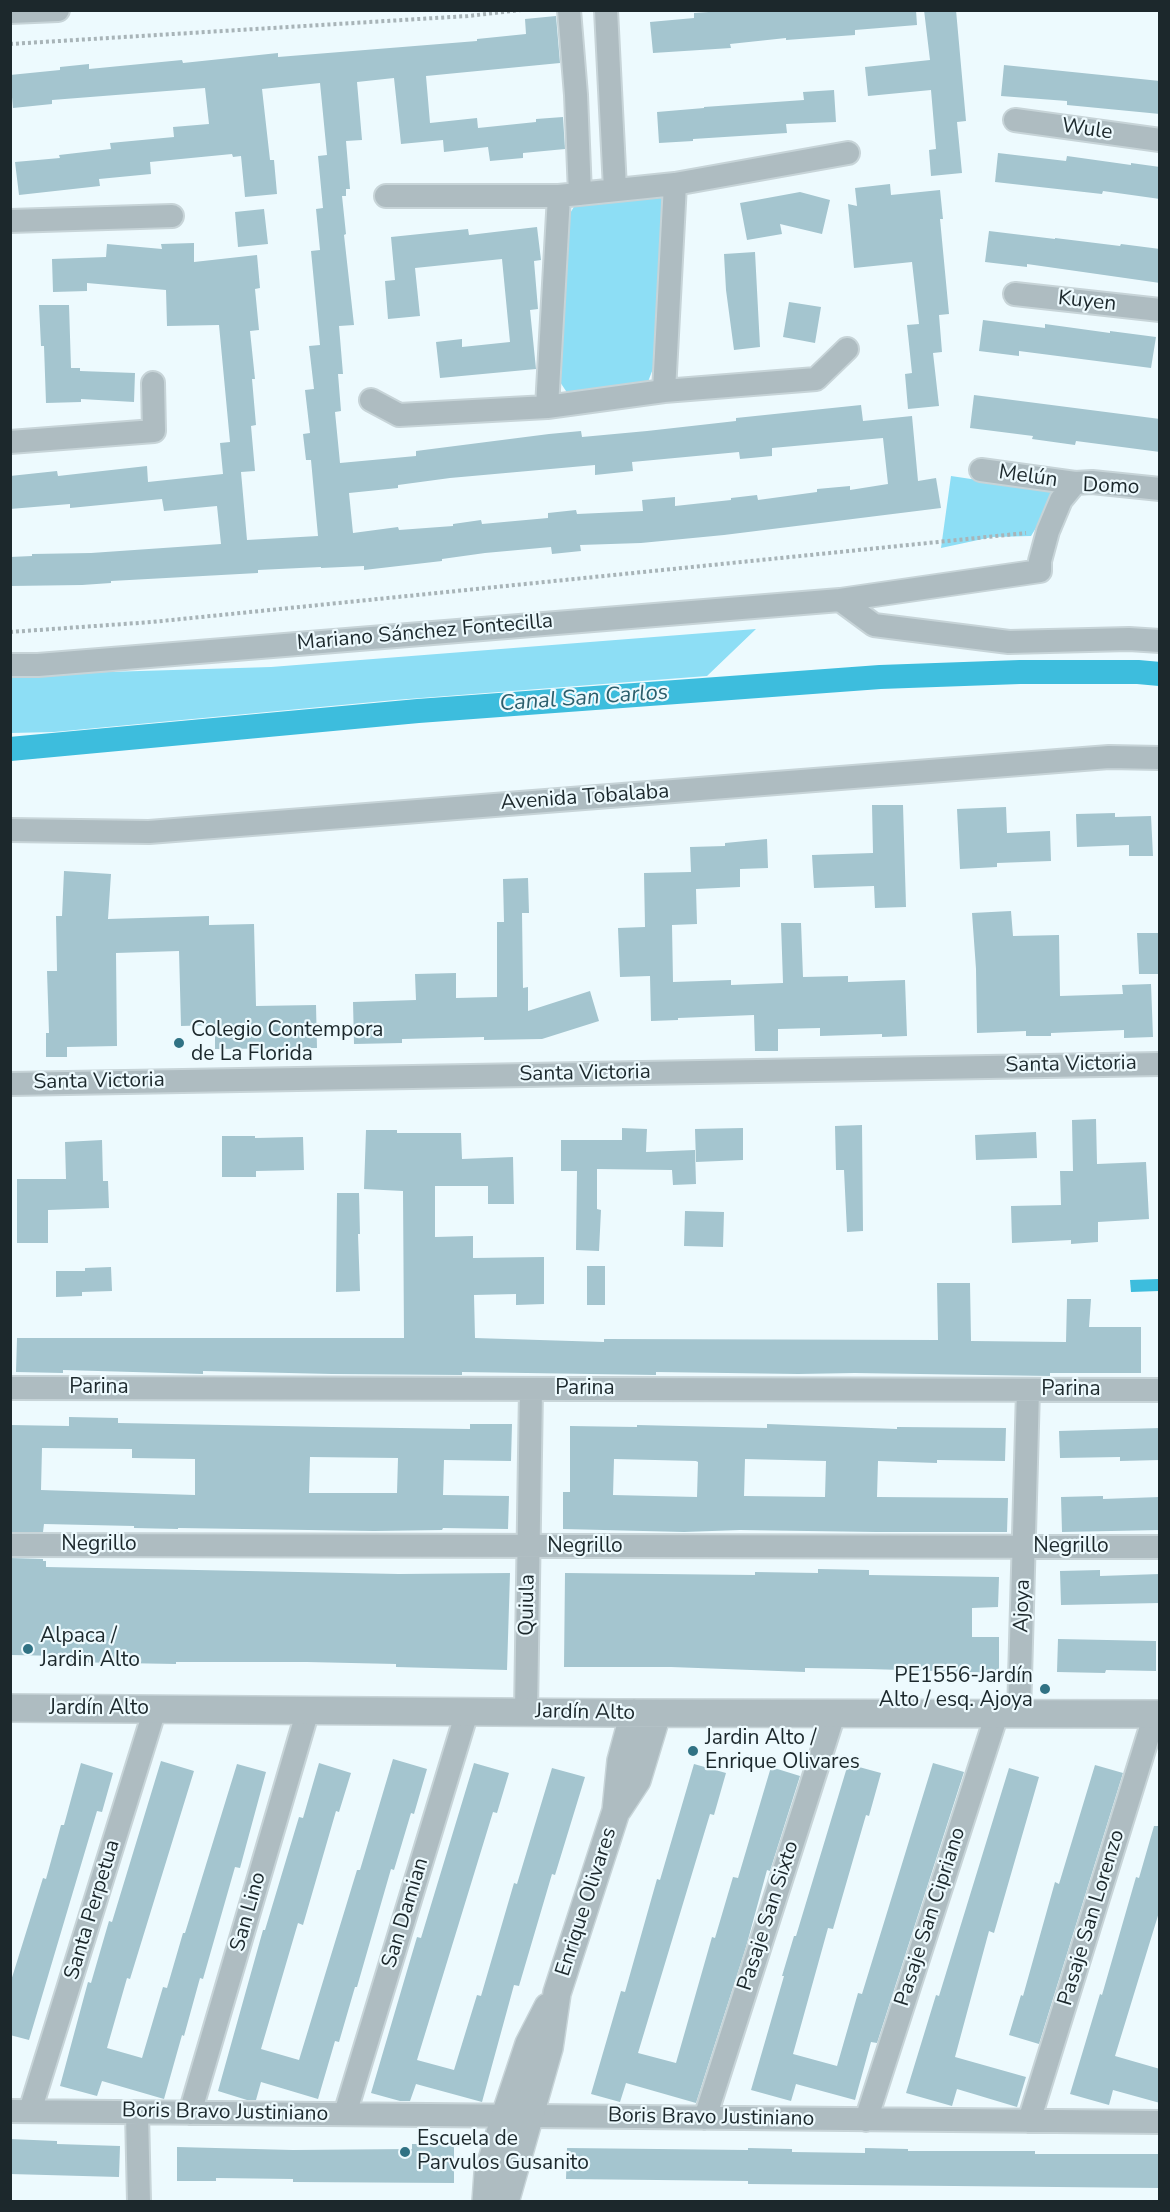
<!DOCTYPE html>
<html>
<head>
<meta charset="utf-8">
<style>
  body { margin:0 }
  #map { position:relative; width:1170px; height:2212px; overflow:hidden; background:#edfafe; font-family:"Nunito Sans",sans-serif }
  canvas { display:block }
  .frame { position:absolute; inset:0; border:12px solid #1c282c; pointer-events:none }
</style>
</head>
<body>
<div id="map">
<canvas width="1170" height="2212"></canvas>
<div class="frame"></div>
</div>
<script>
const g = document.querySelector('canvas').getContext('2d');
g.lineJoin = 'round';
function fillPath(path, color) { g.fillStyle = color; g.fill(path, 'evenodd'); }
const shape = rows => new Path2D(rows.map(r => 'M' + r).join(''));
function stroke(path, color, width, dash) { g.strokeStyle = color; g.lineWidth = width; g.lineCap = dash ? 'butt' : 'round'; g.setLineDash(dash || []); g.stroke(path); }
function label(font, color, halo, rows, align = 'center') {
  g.font = font + ' "Nunito Sans",sans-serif'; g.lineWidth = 4.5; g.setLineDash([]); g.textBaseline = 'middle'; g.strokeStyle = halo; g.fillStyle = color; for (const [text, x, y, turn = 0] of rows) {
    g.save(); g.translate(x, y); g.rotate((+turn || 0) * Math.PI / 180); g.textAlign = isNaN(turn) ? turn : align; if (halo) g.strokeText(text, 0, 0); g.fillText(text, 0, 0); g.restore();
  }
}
fillPath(shape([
  [651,191,662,198,670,207,654,340,654,366,646,387,568,394,558,379,566,231,569,215,575,205],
  [951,476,1058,492,1031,536,992,537,941,548],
  [756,629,707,676,395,700,54,732,11,733,10,675,271,667]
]), '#8ddef5');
fillPath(shape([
  [1159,1279,1159,1291,1131,1292,1130,1280]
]), '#3dbddd');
stroke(shape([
  [10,749,418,711,880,677,1020,672,1138,672,1160,674]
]), '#3dbddd', 24);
fillPath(shape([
  [738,10,916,10,917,25,855,30,855,35,786,40,786,38,730,44,731,48,653,53,650,22,694,18,694,13],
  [924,10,956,10,966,121,957,122,962,173,931,176,929,150,936,149,931,90,868,96,865,67,930,60],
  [556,16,560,63,426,76,430,123,477,118,478,128,536,122,536,119,563,117,565,149,523,153,523,158,490,161,488,147,444,152,443,140,401,144,394,78,357,82,362,140,346,141,350,189,346,189,346,196,342,196,346,234,344,235,354,325,339,326,343,374,338,374,341,411,335,412,340,463,416,456,416,451,549,434,581,431,582,437,647,431,736,421,736,418,861,405,863,421,912,416,918,481,936,478,941,508,724,535,641,543,580,545,581,551,552,554,551,547,485,553,442,559,442,561,364,570,364,566,321,568,321,567,258,570,258,573,111,581,111,583,82,585,10,586,10,557,32,556,32,554,91,553,221,544,217,506,164,511,162,499,70,508,70,504,10,509,10,476,57,471,58,476,147,466,148,482,223,474,220,443,230,442,219,325,167,326,166,290,87,283,87,291,53,292,52,259,106,257,107,244,162,249,161,244,194,243,194,262,257,255,260,288,255,289,259,330,250,331,255,379,252,379,256,425,251,426,255,471,241,472,247,540,318,536,311,460,306,460,303,434,310,433,305,390,314,389,309,346,320,345,311,251,320,250,316,209,323,208,318,156,327,155,320,83,262,89,270,160,274,160,277,194,245,197,241,156,233,157,232,154,150,162,151,174,99,179,100,186,19,195,15,162,60,158,59,155,111,149,110,143,174,137,173,127,209,124,205,88,52,100,52,104,13,108,10,75,60,70,60,67,89,64,89,69,182,60,183,63,278,53,278,57,477,41,477,39,526,34,525,19],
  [883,438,888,484,850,490,850,486,817,489,817,492,758,500,757,495,731,498,731,500,675,506,675,497,642,500,643,511,577,514,576,510,548,513,548,518,482,524,481,520,453,524,453,526,399,530,398,527,353,533,349,493,398,488,398,485,450,478,595,465,595,475,633,471,632,462,739,452,740,459,772,456,772,448],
  [1004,65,1160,81,1160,114,1067,105,1067,101,1001,96],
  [834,90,836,122,786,124,787,133,693,139,693,141,659,143,657,112,704,108,704,107,804,100,803,92],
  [998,153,1066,161,1067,156,1131,165,1131,163,1160,167,1160,199,1103,191,1102,194,995,182],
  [890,184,891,195,940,190,943,219,940,219,949,314,939,315,942,352,933,353,939,406,908,409,905,374,912,373,907,325,919,324,912,262,854,268,848,204,857,206,855,188],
  [800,192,830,200,822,234,780,224,782,234,747,240,740,203],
  [264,209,268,244,238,247,235,212],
  [537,227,541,260,534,261,538,309,530,310,536,369,440,378,436,342,462,339,462,347,510,342,502,259,415,268,420,316,388,319,385,281,395,280,391,237,468,229,469,235],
  [989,231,1055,239,1055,238,1120,246,1121,244,1160,249,1160,283,1027,264,1027,267,985,262],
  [755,252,760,347,734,350,726,290,724,254],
  [789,302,821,307,815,343,783,337],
  [39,305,69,305,71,368,80,368,80,371,135,373,134,402,81,399,81,402,46,403,44,346,41,346],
  [983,320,1045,328,1045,324,1110,333,1110,331,1156,337,1151,368,1019,351,1019,356,979,351],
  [974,395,1160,419,1160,452,1076,441,1075,445,1032,439,1033,436,970,428],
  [872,805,903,805,906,907,875,908,874,886,814,888,812,855,873,853],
  [1006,807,1007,833,1050,831,1051,861,997,863,997,867,960,869,957,809],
  [1115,813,1115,817,1151,816,1153,856,1129,856,1129,845,1077,847,1076,814],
  [767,839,768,868,740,869,740,887,696,889,697,924,672,925,673,982,731,980,731,985,783,983,781,923,801,923,803,977,848,976,848,982,905,980,907,1036,882,1037,882,1034,820,1036,820,1028,778,1029,778,1051,755,1051,754,1015,678,1018,678,1020,651,1021,650,976,620,977,618,928,645,927,644,873,691,872,690,847,725,846,725,843],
  [64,871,111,874,108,919,209,916,209,925,254,924,256,1006,316,1005,317,1048,215,1049,215,1025,181,1026,179,951,116,953,117,1046,67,1047,67,1057,46,1057,46,1033,49,1033,47,971,57,971,56,916,62,916],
  [528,878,529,913,522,913,523,988,528,987,528,1011,590,991,599,1021,542,1039,484,1040,484,1037,402,1039,402,1043,354,1044,353,1002,416,1000,415,974,456,973,456,998,497,997,497,922,504,922,503,879],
  [1011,911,1013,936,1059,935,1060,996,1123,994,1122,985,1151,984,1153,1037,1124,1038,1124,1030,1051,1033,1051,1036,1026,1036,1026,1031,977,1033,976,969,972,913],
  [1137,933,1160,933,1160,974,1139,974],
  [1096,1119,1097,1164,1146,1162,1149,1219,1098,1222,1098,1242,1071,1244,1071,1240,1012,1243,1011,1206,1061,1205,1060,1171,1073,1171,1072,1120],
  [862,1125,863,1231,847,1232,844,1170,836,1170,835,1126],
  [622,1128,647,1129,646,1152,695,1150,696,1184,673,1185,672,1170,597,1169,597,1209,601,1210,599,1251,576,1250,577,1171,561,1171,561,1140,622,1140],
  [743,1128,743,1160,696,1162,695,1129],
  [366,1130,397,1130,397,1133,461,1133,462,1159,513,1157,514,1204,488,1204,488,1186,435,1186,435,1237,473,1236,473,1258,544,1257,544,1304,516,1305,516,1294,474,1295,475,1338,604,1342,604,1339,938,1340,937,1283,970,1283,971,1341,1066,1342,1067,1299,1091,1299,1089,1327,1141,1327,1141,1373,1050,1373,1050,1376,855,1373,798,1374,656,1372,656,1375,462,1372,462,1375,332,1374,203,1371,203,1374,63,1370,63,1373,16,1372,17,1338,404,1338,403,1191,364,1189],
  [1036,1132,1037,1158,976,1160,975,1135],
  [222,1136,255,1136,255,1138,303,1137,304,1170,256,1171,256,1177,222,1177],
  [102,1140,103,1181,108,1181,109,1208,48,1210,48,1243,17,1243,17,1179,66,1179,65,1142],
  [337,1193,359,1193,360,1234,358,1234,360,1291,336,1292],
  [685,1211,724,1212,723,1247,684,1246],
  [587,1266,605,1266,605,1305,587,1305],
  [111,1267,112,1291,82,1292,82,1296,56,1297,56,1271,85,1271,85,1268],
  [69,1417,118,1418,118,1423,332,1427,470,1429,470,1424,512,1424,511,1461,444,1460,443,1495,509,1496,508,1529,443,1528,442,1530,374,1531,178,1528,178,1529,134,1528,134,1526,44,1524,43,1532,10,1532,10,1425,69,1426],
  [42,1448,132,1449,132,1458,195,1459,195,1495,41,1490],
  [310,1457,398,1458,397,1493,309,1493],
  [767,1424,897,1429,897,1427,1006,1428,1005,1461,937,1460,937,1463,878,1461,877,1497,1008,1498,1007,1532,876,1532,740,1530,684,1532,563,1529,563,1492,570,1492,570,1426,637,1427,637,1425,767,1428],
  [614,1459,696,1461,698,1462,697,1497,613,1495],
  [745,1459,826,1461,825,1497,744,1496],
  [1160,1428,1160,1460,1120,1461,1120,1457,1060,1458,1059,1431],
  [1103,1496,1103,1499,1160,1497,1160,1530,1062,1532,1061,1497],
  [10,1558,43,1559,43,1561,46,1561,46,1567,399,1574,510,1573,507,1670,396,1667,396,1664,307,1662,176,1662,176,1664,65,1662,65,1656,10,1655],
  [818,1569,869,1570,869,1575,999,1577,998,1607,972,1608,972,1637,999,1637,999,1673,869,1669,805,1668,805,1672,671,1667,564,1667,565,1573,755,1575,755,1572,818,1573],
  [1100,1570,1100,1576,1160,1574,1160,1603,1061,1605,1060,1571],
  [1058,1639,1156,1641,1156,1671,1106,1670,1105,1673,1057,1672],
  [393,1759,427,1769,414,1814,411,1813,394,1870,391,1869,357,1987,355,1987,339,2042,335,2041,318,2099,261,2082,256,2100,247,2100,218,2091,263,1930,265,1930,299,1817,303,1818,319,1763,351,1773,339,1812,336,1811,303,1925,298,1923,261,2049,299,2060,357,1870,360,1870],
  [161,1761,194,1771,130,1979,127,1978,107,2048,142,2058,163,1987,167,1988,183,1933,185,1933,237,1764,266,1772,240,1868,235,1867,203,1979,200,1978,184,2036,182,2035,164,2099,102,2081,97,2096,60,2086,88,1982,91,1983,109,1921,112,1922],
  [81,1763,113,1773,102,1812,97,1811,29,2040,10,2035,10,1984,43,1878,46,1879,61,1825,64,1825],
  [474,1763,509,1773,497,1813,493,1812,417,2060,454,2070,477,1995,481,1996,514,1883,517,1884,552,1768,585,1777,555,1875,552,1874,519,1986,514,1985,482,2102,416,2084,410,2101,400,2101,371,2093,417,1937,421,1938],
  [933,1763,964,1772,877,2043,871,2042,855,2100,796,2084,791,2101,751,2090,784,1976,782,1976,794,1936,796,1936,848,1764,881,1773,869,1816,866,1815,833,1929,828,1928,793,2054,837,2066,858,1993,862,1994],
  [694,1764,726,1773,714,1815,710,1814,638,2053,676,2063,712,1937,715,1938,733,1877,738,1878,771,1767,800,1776,770,1871,767,1870,746,1947,696,2103,626,2083,620,2102,591,2094,621,1991,625,1992,657,1879,660,1880],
  [1095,1765,1123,1773,1039,2044,1009,2035,1021,1995,1023,1996,1055,1882,1059,1884],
  [1009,1768,1039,1777,994,1933,989,1931,955,2057,1026,2077,1017,2107,957,2089,952,2106,906,2093,936,1995,939,1996],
  [1154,1826,1160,1826,1160,1909,1115,2056,1160,2069,1160,2103,1113,2090,1109,2105,1070,2094,1100,1994,1102,1995,1136,1877,1139,1878],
  [10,2139,57,2141,57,2144,120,2146,119,2177,10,2174],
  [412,2144,454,2144,454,2183,293,2182,293,2179,216,2178,216,2181,177,2181,177,2147,293,2150,412,2149],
  [567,2148,748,2150,748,2148,792,2149,792,2152,865,2153,865,2148,908,2149,908,2151,1035,2151,1035,2154,1160,2154,1160,2188,748,2184,748,2181,566,2179]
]), '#a4c5cf');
const minor = shape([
  [569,10,576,95,580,194],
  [606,10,615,189],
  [10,12,58,10],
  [1015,120,1160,140],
  [386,196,559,196,675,184,848,153],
  [10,221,172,216],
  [1015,294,1160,310],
  [664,391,675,184],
  [371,400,399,415,547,407,664,391,816,379,847,349],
  [547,407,559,196],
  [10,442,154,431,153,383],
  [981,470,1075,483],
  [840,600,874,625,1009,642,1129,639,1160,641],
  [10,665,38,665,840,600,1040,571,1040,561,1048,531,1061,500,1075,483,1092,482,1160,489],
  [10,830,149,832,1109,757,1160,758],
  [10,1084,1160,1064],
  [10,1388,1160,1390],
  [10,1545,1160,1547],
  [526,1712,531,1389],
  [1019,1714,1028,1390],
  [10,2111,1160,2122],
  [30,2111,155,1709],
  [137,2113,139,2202],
  [190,2113,308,1710],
  [345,2114,467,1712],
  [705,2118,834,1714],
  [866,2120,997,1714],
  [1029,2121,1155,1714]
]);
const tertiary = shape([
  [10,1708,616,1713,1160,1714],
  [618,1809,637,1780,657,1714],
  [486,2202,488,2174,505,2116,529,2044,548,2007],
  [505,2202,549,2048,557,1993,616,1811,621,1761,634,1713]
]);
stroke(minor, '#c7d4d8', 26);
stroke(tertiary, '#c7d4d8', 30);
stroke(shape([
  [10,44,468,16,521,10],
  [10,632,152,622,1026,533]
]), '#a8b4b8', 4, [3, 3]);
stroke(minor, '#aebcc1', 22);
stroke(tertiary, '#aebcc1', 27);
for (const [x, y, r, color] of [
  [179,1043,6,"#307284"],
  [28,1649,6,"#307284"],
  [1045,1689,6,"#307284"],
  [693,1751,6,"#307284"],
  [405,2152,6,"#307284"]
]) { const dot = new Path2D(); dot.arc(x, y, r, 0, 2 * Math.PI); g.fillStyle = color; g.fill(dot); stroke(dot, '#edfafe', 2); }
label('21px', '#1c282c', '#edfafe', [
  ["Wule",1087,130,8],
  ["Kuyen",1087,302,6],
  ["Melún",1028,477,8],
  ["Domo",1111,487,2],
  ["Mariano Sánchez Fontecilla",425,633,-5],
  ["Avenida Tobalaba",585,798,-4],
  ["Santa Victoria",1071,1065,-1],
  ["Santa Victoria",585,1074,-1],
  ["Santa Victoria",99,1082,-1],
  ["Parina",99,1388],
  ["Parina",585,1389],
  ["Parina",1071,1390],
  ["Negrillo",99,1545],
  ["Negrillo",585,1547],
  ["Negrillo",1071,1547],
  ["Quiula",528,1605,-89],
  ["Ajoya",1023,1606,-88],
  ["Jardín Alto",99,1709],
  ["Jardín Alto",585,1713,1],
  ["Enrique Olivares",587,1902,-72],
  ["Santa Perpetua",93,1910,-73],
  ["San Lino",249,1912,-74],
  ["San Damian",406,1913,-73],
  ["Pasaje San Sixto",769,1916,-72],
  ["Pasaje San Cipriano",931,1917,-72],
  ["Pasaje San Lorenzo",1092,1918,-73],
  ["Boris Bravo Justiniano",225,2113,1],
  ["Boris Bravo Justiniano",711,2118,1]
]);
label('21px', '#1c282c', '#edfafe', [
  ["Colegio Contempora",191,1031],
  ["de La Florida",191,1055],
  ["Alpaca /",40,1637],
  ["Jardin Alto",40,1661],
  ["PE1556-Jardín",1033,1677,"right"],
  ["Alto / esq. Ajoya",1033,1701,"right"],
  ["Jardin Alto /",705,1739],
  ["Enrique Olivares",705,1763],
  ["Escuela de",417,2140],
  ["Parvulos Gusanito",417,2164]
], 'left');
label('italic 22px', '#2c5f6d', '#edfafe', [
  ["Canal San Carlos",584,699,-4]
]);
</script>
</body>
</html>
